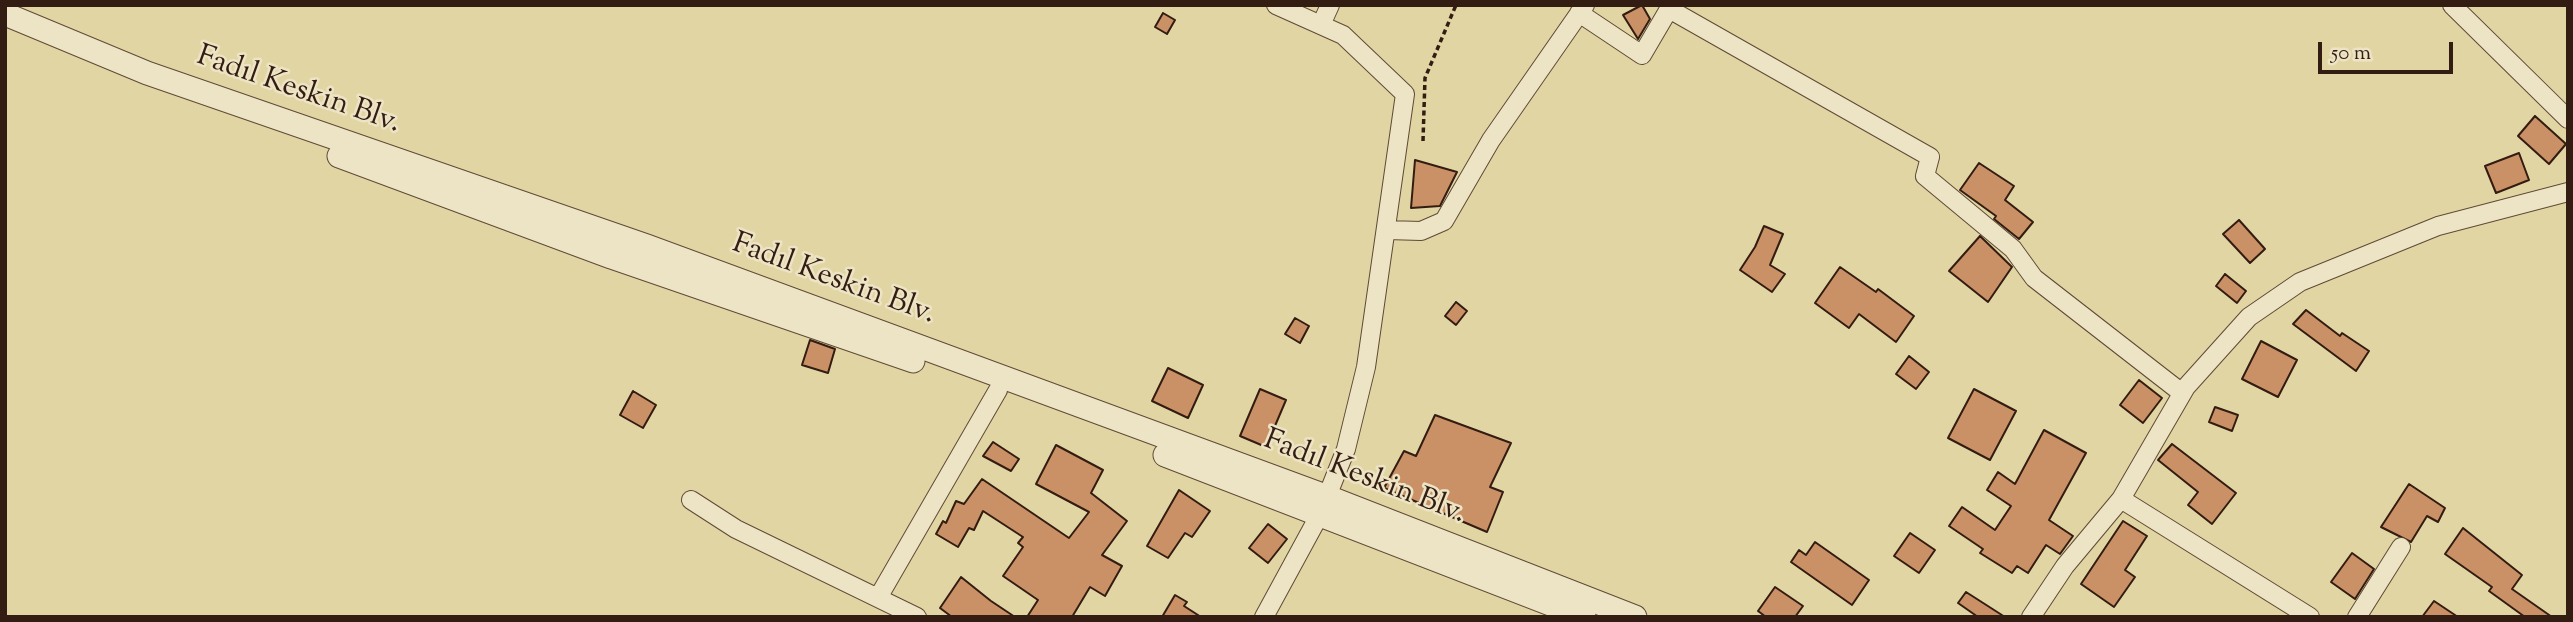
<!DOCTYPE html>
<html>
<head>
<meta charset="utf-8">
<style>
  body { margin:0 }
  #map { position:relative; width:2573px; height:622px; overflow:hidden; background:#e2d5a4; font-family:"Sorts Mill Goudy",serif }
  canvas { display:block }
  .frame { position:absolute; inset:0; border:7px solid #331c12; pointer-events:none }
  .scale { position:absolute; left:2318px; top:42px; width:135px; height:32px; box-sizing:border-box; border:4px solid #331c12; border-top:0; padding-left:9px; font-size:21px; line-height:24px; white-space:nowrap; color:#331c12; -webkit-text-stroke:5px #ece4c4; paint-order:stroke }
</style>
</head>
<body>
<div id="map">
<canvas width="2573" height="622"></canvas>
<div class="frame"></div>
<div class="scale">50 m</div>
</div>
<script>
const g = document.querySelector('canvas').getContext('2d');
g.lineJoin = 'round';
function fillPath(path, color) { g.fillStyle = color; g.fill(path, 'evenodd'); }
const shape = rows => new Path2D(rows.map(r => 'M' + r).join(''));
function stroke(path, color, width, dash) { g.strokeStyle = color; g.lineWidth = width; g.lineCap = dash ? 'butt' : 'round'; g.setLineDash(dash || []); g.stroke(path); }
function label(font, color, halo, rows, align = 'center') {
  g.font = font + ' "Sorts Mill Goudy",serif'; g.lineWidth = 5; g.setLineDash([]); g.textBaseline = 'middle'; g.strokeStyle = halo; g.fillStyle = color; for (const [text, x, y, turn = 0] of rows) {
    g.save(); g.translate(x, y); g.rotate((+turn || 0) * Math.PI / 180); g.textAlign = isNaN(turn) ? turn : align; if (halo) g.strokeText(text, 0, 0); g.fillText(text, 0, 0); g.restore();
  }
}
const building = shape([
  [1642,5,1650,19,1638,39,1623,15,1642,5],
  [1163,13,1175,20,1167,34,1155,27,1163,13],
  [2535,116,2566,144,2549,164,2518,136,2535,116],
  [2519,153,2529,180,2496,193,2485,166,2519,153],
  [1415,160,1457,172,1440,206,1411,208,1415,160],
  [1979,163,2014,186,2005,200,2033,222,2019,239,1994,219,1996,216,1960,190,1979,163],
  [2239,220,2265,249,2250,263,2223,234,2239,220],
  [1764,226,1783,234,1770,265,1785,274,1772,292,1740,270,1755,247,1764,226],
  [1980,236,2012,267,1988,302,1949,271,1980,236],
  [1840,267,1876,292,1878,289,1914,316,1896,342,1859,314,1849,328,1815,303,1840,267],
  [2225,274,2246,291,2237,303,2216,286,2225,274],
  [1456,302,1467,311,1456,325,1445,316,1456,302],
  [2306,310,2340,336,2342,333,2369,351,2356,371,2293,324,2306,310],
  [1295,318,1309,326,1300,343,1285,334,1295,318],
  [810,340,835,349,828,373,802,365,810,340],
  [2261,341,2297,360,2278,397,2242,379,2261,341],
  [1909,356,1929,372,1916,389,1896,374,1909,356],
  [1168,368,1203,385,1188,418,1152,401,1168,368],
  [2139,380,2162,398,2143,423,2120,405,2139,380],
  [1260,389,1286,400,1266,447,1240,436,1260,389],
  [1974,389,2016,411,1990,460,1948,438,1974,389],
  [633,391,656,405,643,428,620,415,633,391],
  [2215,407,2238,415,2232,431,2209,422,2215,407],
  [1435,415,1511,443,1490,487,1503,492,1487,532,1384,488,1404,451,1416,456,1435,415],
  [2044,430,2086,453,2049,520,2073,536,2060,554,2046,545,2028,573,2017,566,2012,573,1980,553,1983,549,1949,526,1962,507,1995,530,2011,506,1987,490,1998,472,2015,484,2044,430],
  [993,442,1019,459,1011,471,983,456,993,442],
  [2172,444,2236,493,2212,524,2188,505,2198,492,2158,460,2172,444],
  [1056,445,1103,470,1091,493,1127,521,1102,555,1122,566,1105,596,1090,587,1072,617,1027,617,1038,600,1003,576,1023,547,1018,543,1023,537,983,511,974,530,969,528,958,547,936,534,943,521,946,523,956,501,964,504,982,479,1069,538,1089,512,1036,484,1056,445],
  [2409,484,2445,508,2438,522,2427,516,2411,542,2381,527,2409,484],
  [1179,490,1210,511,1192,537,1185,533,1168,558,1147,546,1179,490],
  [2123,521,2147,536,2125,570,2135,577,2114,607,2081,584,2123,521],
  [1268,524,1287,539,1268,563,1249,548,1268,524],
  [2463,528,2522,575,2512,589,2552,617,2525,617,2489,591,2492,587,2445,554,2463,528],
  [1910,533,1935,550,1919,573,1894,556,1910,533],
  [1815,542,1869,580,1852,605,1791,562,1799,550,1806,555,1815,542],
  [2352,553,2374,569,2355,599,2331,582,2352,553],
  [961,577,991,601,1015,617,952,617,940,608,961,577],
  [1775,587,1803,606,1795,617,1766,617,1758,611,1775,587],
  [1966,592,2005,617,1978,617,1958,603,1966,592],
  [1175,595,1187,602,1184,606,1201,617,1162,617,1175,595],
  [2434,601,2458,617,2422,617,2434,601]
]);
fillPath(building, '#ca9167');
stroke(building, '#331c12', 2);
const minor = shape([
  [2452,5,2568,119],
  [1579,13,1642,55,1669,9,1930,157,1925,176,2013,249,2034,278,2182,393],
  [1321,25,1330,5],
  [1387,230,1421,231,1444,221,1491,140,1585,5],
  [2121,499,2310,617],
  [691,500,736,529,917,617],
  [879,596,998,390],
  [1264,617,1320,514,1346,449,1366,367,1405,94,1343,35,1276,5],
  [2031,617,2065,566,2121,499,2186,387,2249,317,2300,282,2438,226,2568,192],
  [2357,617,2401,547]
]);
const tertiary = shape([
  [5,14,147,73,647,246,1328,497,1635,617],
  [339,156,611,257,913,361],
  [1165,455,1584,617]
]);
stroke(minor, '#5f4a36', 20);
stroke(tertiary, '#5f4a36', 25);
stroke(shape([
  [1423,141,1425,78,1456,5]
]), '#331c12', 3.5, [5, 3.5]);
stroke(minor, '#ece4c4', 18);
stroke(tertiary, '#ece4c4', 23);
label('30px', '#331c12', '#ece4c4', [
  ["Fadıl Keskin Blv.",298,92,19],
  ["Fadıl Keskin Blv.",833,281,20],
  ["Fadıl Keskin Blv.",1364,479,21]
]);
</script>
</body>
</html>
